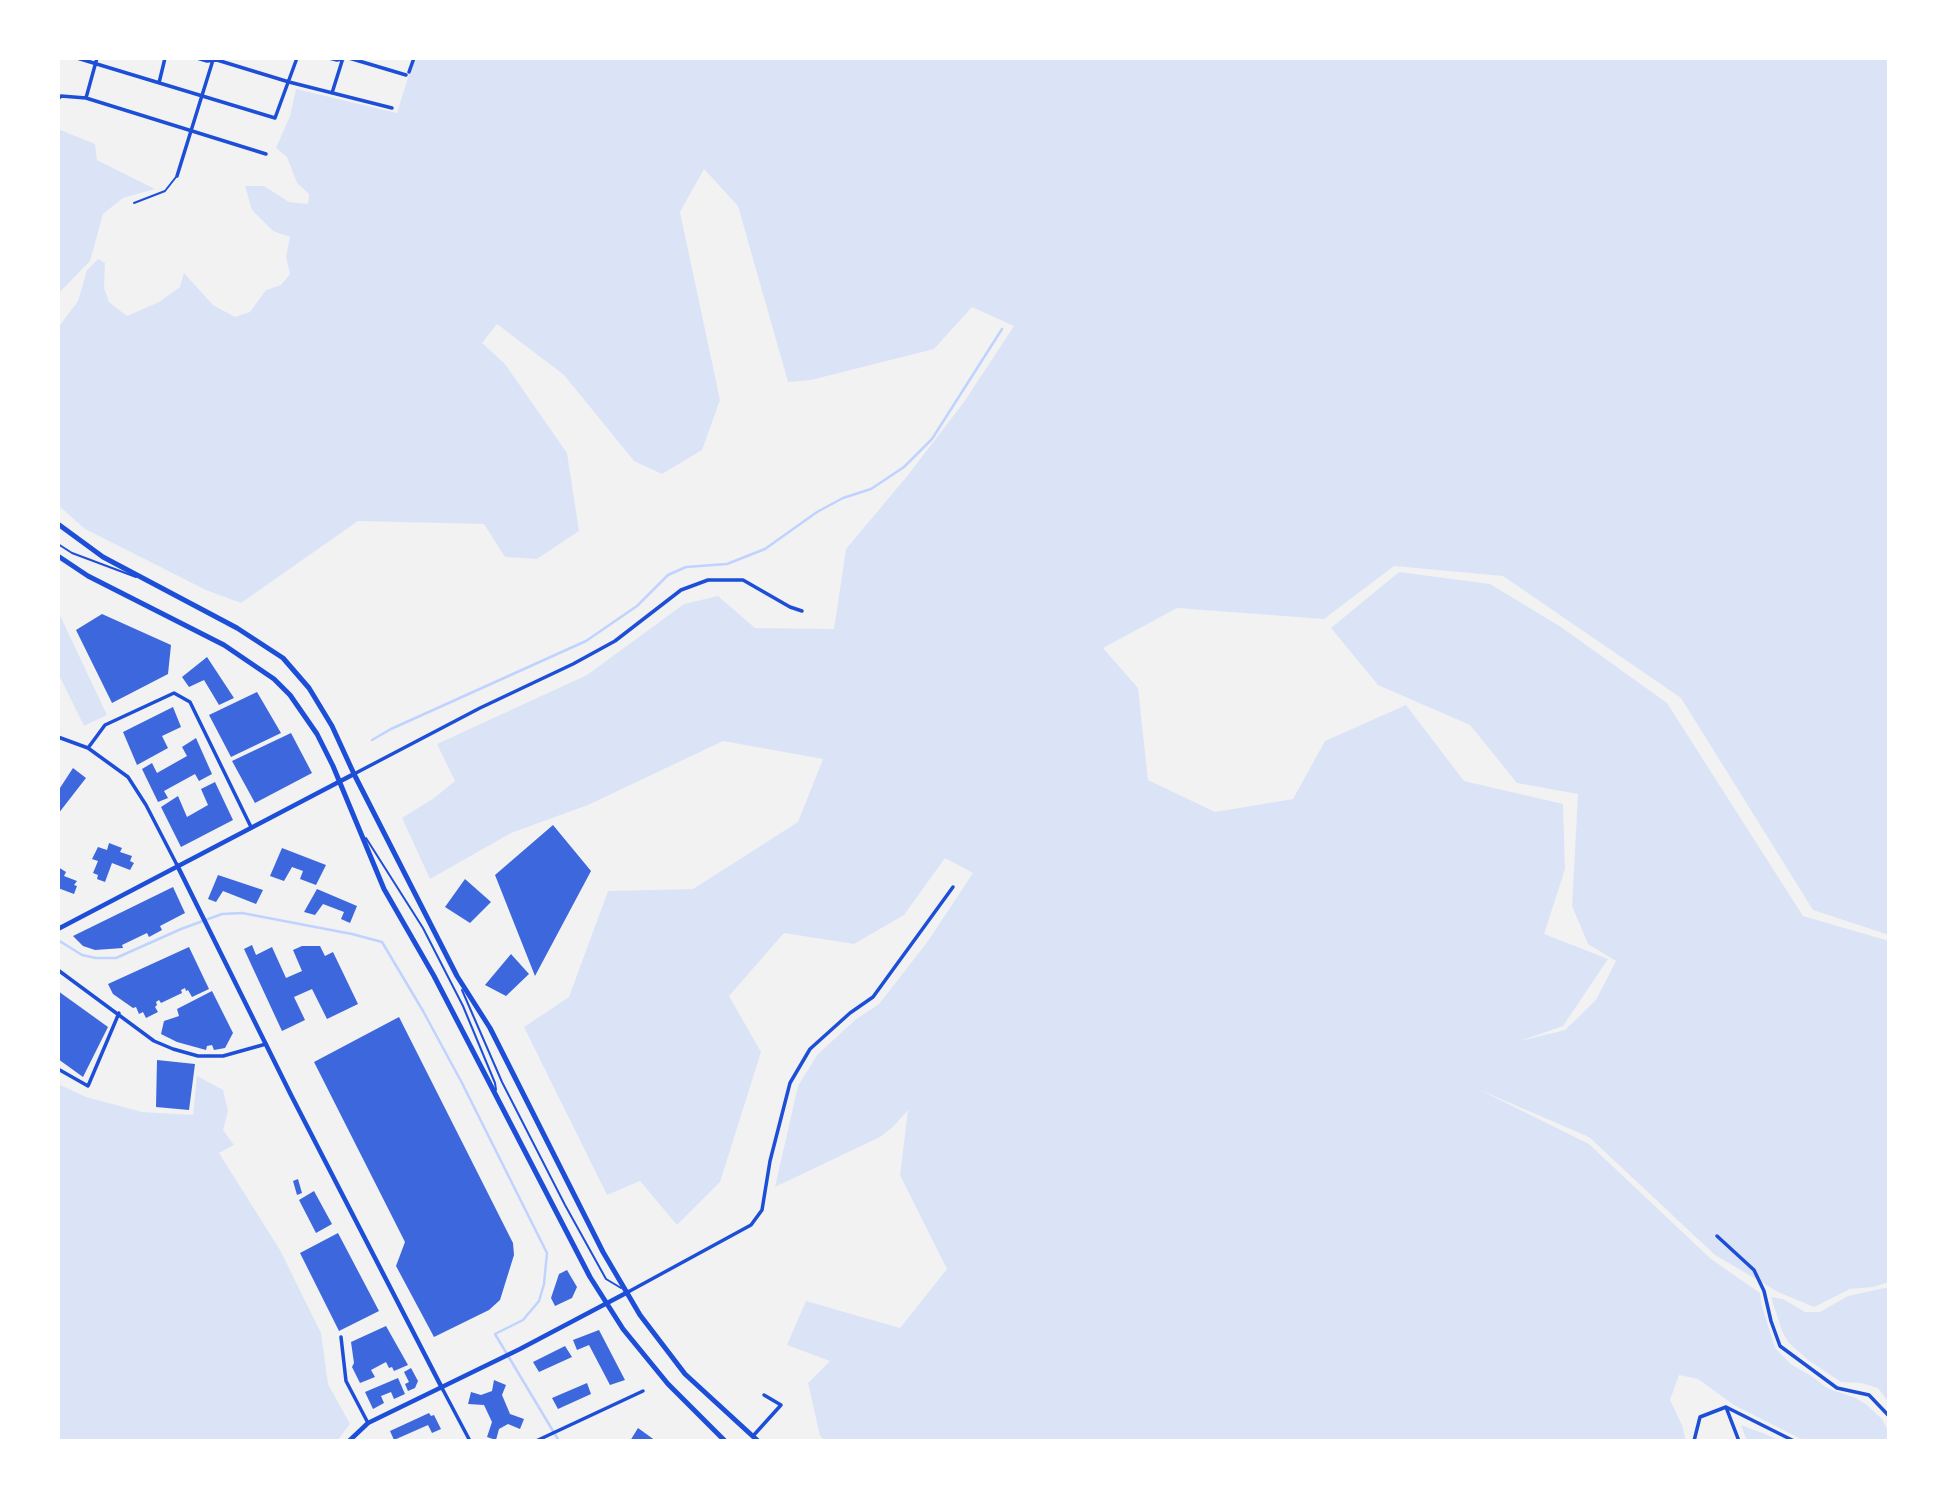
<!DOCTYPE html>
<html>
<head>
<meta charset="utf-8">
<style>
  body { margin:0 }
  #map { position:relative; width:1947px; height:1499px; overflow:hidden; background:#f2f2f2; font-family:Rubik,sans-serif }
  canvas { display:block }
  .frame { position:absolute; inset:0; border:60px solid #fff; pointer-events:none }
</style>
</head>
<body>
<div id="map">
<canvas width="1947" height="1499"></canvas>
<div class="frame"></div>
</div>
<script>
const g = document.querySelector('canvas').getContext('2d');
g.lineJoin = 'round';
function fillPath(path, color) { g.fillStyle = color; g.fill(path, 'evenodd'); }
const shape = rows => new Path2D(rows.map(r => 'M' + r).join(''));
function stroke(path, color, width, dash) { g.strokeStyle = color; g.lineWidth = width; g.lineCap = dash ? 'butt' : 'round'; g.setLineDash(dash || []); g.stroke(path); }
fillPath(shape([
  [414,58,1889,58,1889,935,1813,910,1681,698,1503,576,1394,566,1324,619,1177,608,1103,648,1138,688,1148,780,1215,812,1293,799,1325,741,1406,705,1464,781,1563,804,1565,869,1544,934,1608,959,1563,1026,1520,1041,1565,1030,1596,1000,1616,961,1588,944,1572,906,1578,794,1517,783,1470,725,1378,685,1331,628,1399,572,1490,584,1561,627,1667,703,1803,916,1889,941,1889,1282,1873,1287,1850,1289,1814,1307,1778,1292,1715,1255,1589,1137,1480,1090,1589,1144,1711,1259,1760,1293,1762,1306,1775,1348,1792,1365,1810,1375,1827,1388,1856,1398,1867,1405,1882,1419,1889,1433,1889,1441,1805,1441,1734,1405,1698,1379,1679,1375,1670,1400,1682,1425,1686,1441,825,1441,820,1436,808,1383,830,1361,787,1345,806,1301,900,1328,947,1269,900,1175,908,1110,893,1127,880,1137,775,1187,798,1086,817,1055,855,1020,879,1004,928,941,973,873,945,858,904,915,854,944,784,933,729,996,761,1052,720,1182,677,1225,640,1181,607,1195,524,1027,569,997,608,891,693,889,798,822,823,759,723,741,588,805,511,833,430,879,402,818,434,798,455,781,437,744,587,675,684,604,718,596,755,628,834,629,846,549,908,475,964,402,1014,326,972,307,934,349,811,380,788,382,738,206,704,169,680,212,720,400,702,450,662,474,634,461,564,375,497,324,482,343,505,364,567,453,579,531,537,559,505,557,484,524,358,521,241,603,206,590,85,529,58,505,58,328,78,301,87,270,98,259,105,263,104,288,109,302,127,316,159,302,180,287,184,273,213,305,235,317,250,312,266,290,281,285,290,274,286,257,290,237,273,231,252,210,245,186,264,186,289,202,308,204,309,194,297,183,287,157,276,148,290,116,296,89,397,113],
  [58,129,95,144,97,160,155,189,123,198,103,214,90,261,58,294],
  [58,611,107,715,84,726,58,673],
  [197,1076,223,1090,228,1111,223,1130,234,1145,219,1153,280,1250,321,1333,328,1384,350,1424,337,1441,58,1441,58,1084,86,1097,142,1112,193,1115],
  [1889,1287,1889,1403,1878,1388,1861,1383,1841,1382,1808,1360,1788,1342,1782,1331,1771,1297,1783,1299,1805,1312,1820,1312,1848,1296],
  [1741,1425,1765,1434,1781,1441,1747,1441]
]), '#dbe4f7');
stroke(shape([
  [372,740,391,729,586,641,637,606,668,575,686,567,727,564,765,549,817,512,843,498,871,489,904,467,932,439,1002,329],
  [58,940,82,955,96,958,116,958,181,929,222,914,242,913,352,934,382,942,423,1011,462,1083,547,1253,544,1284,539,1301,523,1320,495,1334,559,1441]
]), '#bfd3fe', 2.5);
fillPath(shape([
  [102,614,171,645,168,674,112,703,76,630],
  [207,657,234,698,219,705,204,680,189,687,182,677],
  [257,692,281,733,231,757,209,715],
  [173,707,181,727,162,736,168,748,137,765,123,732],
  [291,733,312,773,255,803,232,761],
  [196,738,212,774,199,781,195,774,164,791,168,798,158,802,142,769,152,763,157,773,187,756,182,747],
  [73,768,86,778,58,814,58,791],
  [215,782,233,820,181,847,161,807,178,796,187,817,208,805,201,789],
  [553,825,591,871,535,976,495,875],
  [109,843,122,848,120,852,132,856,130,861,134,863,130,870,112,863,105,882,97,879,98,875,93,873,98,861,92,859,98,847,107,850],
  [282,848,326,865,316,885,300,879,303,871,292,867,284,881,270,876],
  [58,867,66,872,64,876,77,881,74,885,77,886,74,894,58,888],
  [218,875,263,890,256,904,223,891,216,902,208,899],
  [465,879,491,902,470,923,445,907],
  [173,887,185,913,160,926,162,930,149,937,147,933,122,945,123,948,95,950,83,946,73,936],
  [317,889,357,906,350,923,341,919,344,912,323,904,315,915,304,912],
  [252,945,256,955,272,947,286,978,302,971,293,950,302,946,320,946,325,956,333,952,358,1004,327,1019,312,989,294,997,305,1020,282,1031,244,949],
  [189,947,209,989,192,997,188,990,186,991,185,988,181,990,182,993,161,1003,159,1000,156,1002,157,1005,155,1007,158,1012,146,1018,143,1012,139,1014,136,1007,133,1008,113,994,108,984],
  [511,954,529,974,506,996,485,985],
  [58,991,108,1027,83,1077,58,1059],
  [212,991,233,1033,225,1048,214,1050,212,1045,207,1046,206,1050,177,1042,161,1034,164,1021,179,1016,177,1009],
  [399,1017,513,1243,514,1255,500,1300,489,1310,434,1337,396,1266,405,1242,314,1062],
  [157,1060,195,1064,189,1110,156,1107],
  [298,1179,302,1193,297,1195,293,1181],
  [314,1191,332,1224,316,1233,299,1200],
  [338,1233,379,1311,339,1331,300,1253],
  [567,1270,577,1287,572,1298,555,1306,551,1298,559,1274],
  [386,1326,408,1365,394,1371,392,1367,389,1368,386,1362,371,1370,375,1377,360,1383,352,1367,354,1363,351,1342],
  [599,1330,625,1380,610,1385,589,1345,577,1350,573,1340],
  [565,1346,572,1357,539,1372,533,1362],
  [411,1368,418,1381,415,1388,408,1391,405,1384,409,1382,404,1372],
  [398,1378,405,1394,394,1399,391,1392,381,1396,384,1403,373,1409,365,1392],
  [494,1380,506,1385,502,1395,510,1414,524,1419,520,1429,508,1424,499,1429,496,1440,487,1437,492,1422,484,1405,468,1404,471,1392,481,1395,492,1391],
  [587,1383,591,1394,558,1409,552,1398],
  [429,1413,431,1416,434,1415,441,1429,432,1433,428,1425,394,1440,390,1431],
  [638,1428,656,1441,630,1441]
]), '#3d67dc');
stroke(shape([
  [134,203,165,191,176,177],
  [58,544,72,553,136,577],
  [366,838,423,928,463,1006,495,1083,496,1090],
  [462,990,502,1082,565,1205,606,1279,621,1288]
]), '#1d4ed8', 2);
stroke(shape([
  [77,58,275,118,297,58],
  [197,58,207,61,217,60,289,82,392,108],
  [329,58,337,60,346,58],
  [349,58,406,75],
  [409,72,414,58],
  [159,83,165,58],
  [332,93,343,58],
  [86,98,97,58],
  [58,99,61,96,86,98,266,154],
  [177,176,213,60],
  [58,737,88,748,128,777,146,805,177,865],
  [88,748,105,725,174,693,190,702,251,827],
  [354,774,480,708,573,664,615,641,681,590,708,580,743,580,790,607,802,611],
  [58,970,154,1041,173,1049,198,1056,223,1056,266,1044],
  [58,1069,88,1086,119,1013],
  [1717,1236,1754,1270,1764,1291,1771,1321,1780,1346,1837,1388,1869,1395,1889,1416],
  [628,1292,751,1225,762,1210,770,1161,790,1083,810,1049,850,1013,873,997,953,887],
  [341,1337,346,1381,368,1423],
  [442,1388,470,1441],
  [1726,1407,1739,1441],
  [753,1436,781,1405,764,1395],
  [536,1441,643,1391],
  [1694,1441,1700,1417,1726,1407,1794,1441]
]), '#1d4ed8', 3.5);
stroke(shape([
  [177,865,291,1095,442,1388],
  [58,929,354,774],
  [349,1441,368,1423,520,1349,628,1292]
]), '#1d4ed8', 4.5);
stroke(shape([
  [58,524,103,557,237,628,283,658,309,688,332,726,354,774,457,976,490,1028,603,1252,640,1315,685,1374,758,1441],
  [58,556,88,576,224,645,274,679,290,695,317,734,333,766,384,889,434,976,590,1277,623,1329,668,1384,725,1441]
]), '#1d4ed8', 5);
</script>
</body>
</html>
